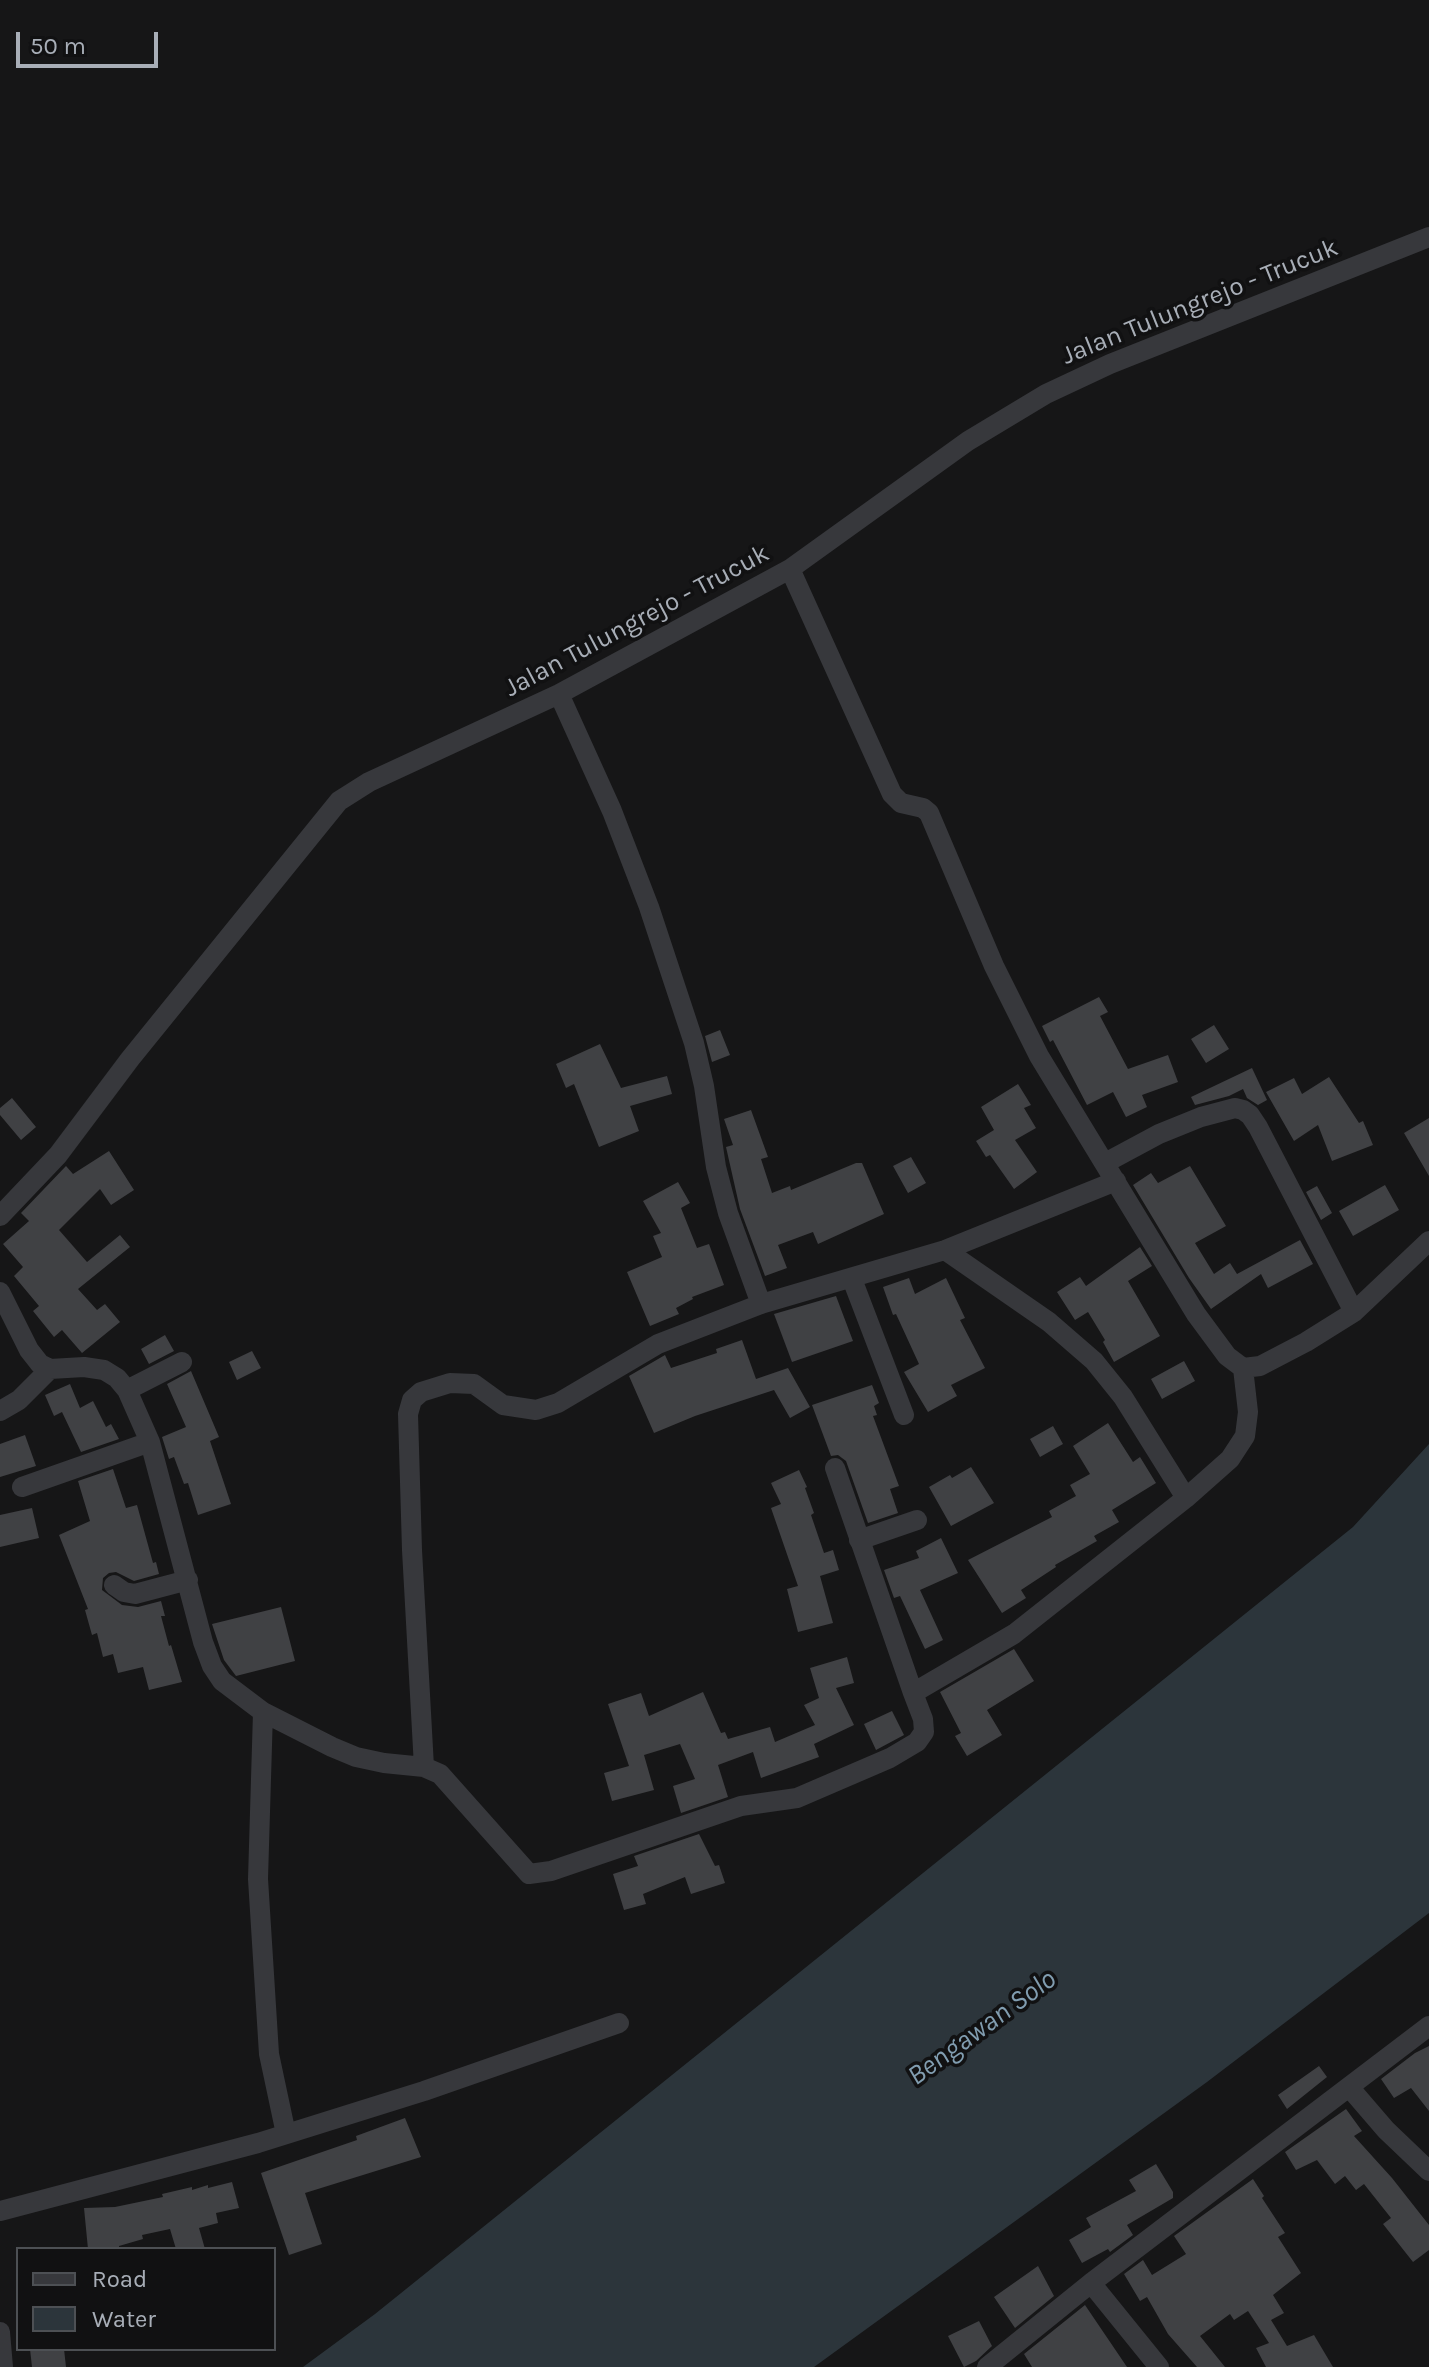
<!DOCTYPE html>
<html>
<head>
<meta charset="utf-8">
<style>
  body { margin:0 }
  #map { position:relative; width:1429px; height:2367px; overflow:hidden; background:#161617; font-family:Karla,sans-serif }
  canvas { display:block }
  .legend { position:absolute; left:16px; top:2247px; width:260px; height:104px; box-sizing:border-box; background:#111112; border:2px solid #4d5054; margin:0; padding:10px 14px; list-style:none; font-size:24px; color:#a8aeb7 }
  .legend li { display:flex; align-items:center; gap:16px; height:40px }
  .legend b { width:40px; border:2px solid #4d5054 }
  .scale { position:absolute; left:16px; top:32px; width:142px; height:36px; box-sizing:border-box; border:4px solid #a8aeb7; border-top:0; padding-left:10px; font-size:24px; line-height:28px; white-space:nowrap; color:#a8aeb7; -webkit-text-stroke:6px #111112; paint-order:stroke }
</style>
</head>
<body>
<div id="map">
<canvas width="1429" height="2367"></canvas>
<ul class="legend">
<li><b style="height:10px;background:#37383c"></b>Road</li>
<li><b style="height:22px;background:#2c353b"></b>Water</li>
</ul>
<div class="scale">50 m</div>
</div>
<script>
const g = document.querySelector('canvas').getContext('2d');
g.lineJoin = 'round';
function fillPath(path, color) { g.fillStyle = color; g.fill(path, 'evenodd'); }
const shape = rows => new Path2D(rows.map(r => 'M' + r).join(''));
function stroke(path, color, width, dash) { g.strokeStyle = color; g.lineWidth = width; g.lineCap = dash ? 'butt' : 'round'; g.setLineDash(dash || []); g.stroke(path); }
function label(font, color, halo, rows, align = 'center') {
  g.font = font + ' Karla,sans-serif'; g.lineWidth = 7; g.setLineDash([]); g.textBaseline = 'middle'; g.strokeStyle = halo; g.fillStyle = color; for (const [text, x, y, turn = 0] of rows) {
    g.save(); g.translate(x, y); g.rotate((+turn || 0) * Math.PI / 180); g.textAlign = isNaN(turn) ? turn : align; if (halo) g.strokeText(text, 0, 0); g.fillText(text, 0, 0); g.restore();
  }
}
fillPath(shape([
  [1429,1444,1429,1913,1207,2082,814,2367,303,2367,375,2314,1353,1527]
]), '#2c353b');
fillPath(shape([
  [1099,997,1108,1012,1100,1016,1128,1069,1168,1055,1178,1082,1142,1095,1147,1107,1126,1117,1113,1092,1087,1105,1053,1040,1050,1042,1042,1026],
  [1214,1025,1229,1049,1206,1063,1191,1039],
  [720,1030,730,1055,712,1062,705,1036],
  [600,1044,621,1088,667,1076,672,1094,630,1106,639,1131,599,1147,574,1084,566,1088,556,1064],
  [1252,1068,1267,1100,1258,1105,1247,1098,1243,1089,1229,1096,1195,1105,1191,1097],
  [1329,1077,1359,1123,1363,1121,1373,1145,1332,1161,1318,1125,1294,1141,1266,1092,1294,1078,1302,1094],
  [1018,1084,1031,1105,1024,1108,1036,1128,1015,1140,1037,1172,1014,1189,990,1155,986,1157,976,1141,994,1130,981,1107],
  [12,1098,36,1127,21,1140,0,1115,0,1108],
  [751,1110,768,1157,761,1159,772,1193,790,1186,791,1190,856,1163,862,1163,884,1214,818,1244,813,1232,778,1245,787,1268,765,1276,740,1209,726,1147,733,1145,724,1119],
  [1429,1118,1429,1176,1404,1133],
  [109,1151,134,1190,111,1205,100,1189,59,1230,87,1262,120,1235,130,1247,78,1289,97,1310,105,1304,120,1322,82,1353,62,1330,54,1337,33,1311,39,1306,14,1276,23,1267,3,1244,29,1221,21,1213,66,1166,73,1174],
  [911,1157,926,1183,908,1193,893,1166],
  [1190,1166,1226,1226,1195,1243,1214,1274,1230,1263,1237,1274,1300,1240,1313,1264,1268,1288,1261,1274,1211,1309,1189,1278,1133,1185,1151,1173,1158,1183],
  [678,1182,690,1203,681,1208,697,1248,709,1244,724,1285,692,1297,693,1299,676,1308,679,1314,650,1326,627,1272,662,1257,653,1236,661,1233,643,1201],
  [1385,1185,1399,1210,1353,1236,1339,1211],
  [1317,1186,1332,1213,1321,1220,1306,1192],
  [1140,1247,1152,1266,1128,1281,1160,1336,1114,1362,1103,1342,1105,1340,1088,1312,1075,1320,1057,1292,1080,1277,1086,1286],
  [909,1278,915,1294,946,1278,965,1318,960,1320,985,1368,951,1385,957,1396,928,1412,904,1372,919,1364,896,1314,893,1315,883,1287],
  [836,1296,853,1341,792,1362,774,1314],
  [165,1335,174,1351,149,1364,141,1349],
  [742,1340,756,1379,788,1368,810,1407,790,1418,774,1390,695,1416,654,1433,629,1376,665,1355,671,1368,717,1353,716,1349],
  [252,1351,261,1368,237,1380,229,1362],
  [1184,1361,1195,1381,1162,1399,1151,1379],
  [191,1371,219,1437,210,1441,231,1504,198,1515,188,1483,184,1484,174,1457,169,1459,162,1437,186,1427,167,1384],
  [70,1384,80,1408,93,1401,106,1427,111,1424,119,1439,81,1452,62,1412,54,1416,45,1395],
  [872,1385,879,1403,874,1406,877,1415,873,1416,899,1486,890,1489,898,1513,868,1523,846,1461,838,1455,831,1456,812,1405],
  [1108,1423,1133,1462,1140,1457,1156,1483,1112,1510,1119,1522,1094,1536,1097,1541,1055,1565,1056,1567,1021,1590,1026,1598,1002,1613,968,1560,1052,1517,1049,1511,1076,1496,1070,1485,1090,1474,1073,1446],
  [1053,1426,1063,1444,1040,1457,1030,1439],
  [25,1435,36,1466,0,1477,0,1444],
  [971,1467,994,1503,951,1526,929,1487,950,1475,952,1478],
  [113,1469,126,1508,137,1505,153,1563,156,1562,159,1574,134,1581,116,1572,109,1573,103,1578,102,1590,122,1605,138,1607,161,1601,165,1616,161,1616,169,1646,171,1645,182,1682,149,1690,143,1667,118,1673,113,1654,103,1657,97,1633,92,1635,85,1610,88,1609,59,1535,90,1521,78,1481],
  [799,1470,807,1487,805,1488,814,1513,811,1515,824,1553,833,1550,839,1570,820,1576,833,1623,798,1632,787,1589,798,1586,771,1508,781,1504,771,1483],
  [32,1508,39,1538,0,1547,0,1515],
  [941,1538,958,1573,920,1590,943,1640,925,1649,900,1596,894,1598,884,1570,919,1558,916,1551],
  [281,1607,295,1661,236,1676,224,1660,212,1624],
  [1014,1649,1034,1681,987,1710,1002,1735,967,1756,955,1736,961,1733,940,1692],
  [847,1657,854,1683,836,1688,854,1725,814,1744,819,1757,761,1778,753,1752,718,1765,728,1797,681,1813,673,1786,695,1779,680,1744,644,1755,654,1790,612,1801,604,1773,629,1766,608,1704,641,1693,649,1716,703,1692,721,1733,725,1732,728,1739,770,1727,775,1742,815,1725,804,1705,819,1698,810,1668],
  [892,1711,904,1735,876,1750,864,1724],
  [699,1834,715,1866,719,1865,725,1883,691,1894,685,1877,643,1894,646,1904,624,1910,613,1874,638,1866,634,1856],
  [1429,2046,1429,2111,1411,2088,1394,2098,1381,2079,1415,2053],
  [1319,2066,1327,2077,1287,2109,1278,2095],
  [1346,2109,1362,2131,1354,2136,1392,2178,1429,2225,1429,2250,1413,2262,1383,2224,1391,2218,1364,2184,1356,2190,1345,2176,1335,2184,1317,2160,1296,2170,1285,2152],
  [405,2118,421,2157,305,2193,322,2244,289,2255,261,2173,357,2140,356,2136],
  [1156,2164,1173,2192,1173,2198,1127,2225,1133,2235,1110,2252,1108,2249,1082,2263,1069,2240,1091,2227,1086,2218,1136,2191,1129,2180],
  [1253,2179,1264,2196,1262,2198,1285,2233,1278,2237,1301,2273,1273,2295,1284,2313,1271,2320,1287,2346,1314,2335,1333,2367,1266,2367,1256,2348,1269,2343,1248,2311,1234,2320,1230,2314,1200,2336,1225,2367,1197,2367,1168,2334,1147,2297,1140,2301,1124,2274,1143,2260,1152,2275,1186,2254,1174,2236],
  [232,2182,239,2208,216,2213,218,2223,199,2228,205,2249,176,2249,170,2229,142,2235,143,2239,119,2246,119,2249,88,2249,84,2208,115,2207,163,2197,162,2194,192,2187,192,2190,208,2185,208,2188],
  [1038,2266,1054,2296,1015,2328,994,2297],
  [1085,2305,1127,2367,1032,2367,1024,2354],
  [979,2321,992,2346,976,2361,964,2367,948,2336],
  [30,2349,64,2349,66,2367,32,2367]
]), '#404144');
stroke(shape([
  [790,569,892,794,901,803,923,808,929,813,994,966,1039,1056,1196,1314,1227,1356,1243,1368,1260,1366,1306,1342,1354,1312,1429,1241],
  [559,694,612,811,649,907,694,1043,704,1086,716,1167,728,1213,761,1304],
  [1105,1163,1159,1134,1201,1117,1235,1108,1243,1110,1250,1115,1258,1127,1354,1312],
  [0,1216,58,1155,130,1059,339,801,369,782,559,694,790,569,968,441,1046,394,1110,364,1429,237],
  [945,1250,1049,1322,1094,1361,1123,1397,1186,1498],
  [852,1279,904,1415],
  [0,1292,29,1350,40,1364,50,1369,84,1367,104,1370,117,1378,127,1390,150,1442,203,1642,212,1666,222,1681,263,1712,332,1747,356,1757,384,1763,424,1767,440,1774,529,1874,551,1871,741,1806,797,1798,890,1758,917,1742,924,1732,923,1719,913,1693,1014,1634,1186,1498,1230,1459,1245,1436,1248,1412,1243,1368],
  [127,1390,182,1362],
  [0,1411,19,1400,50,1369],
  [835,1468,913,1693],
  [22,1487,150,1442],
  [859,1540,917,1520],
  [114,1585,124,1592,135,1594,188,1580],
  [263,1712,258,1879,269,2054,286,2134],
  [424,1767,412,1550,408,1414,412,1400,421,1392,450,1383,474,1384,503,1405,536,1410,558,1403,658,1344,761,1304,945,1250,1116,1181],
  [1349,2087,1386,2130,1429,2171],
  [0,2211,258,2143,424,2091,619,2023],
  [1091,2283,1159,2367],
  [0,2332,3,2367],
  [987,2367,1091,2283,1429,2026]
]), '#37383c', 20);
label('26px', '#a8aeb7', '#111112', [
  ["Jalan Tulungrejo - Trucuk",1200,302,-22],
  ["Jalan Tulungrejo - Trucuk",637,621,-28]
]);
label('italic 28px', '#819db0', '#111112', [
  ["Bengawan Solo",982,2028,-36]
]);
</script>
</body>
</html>
